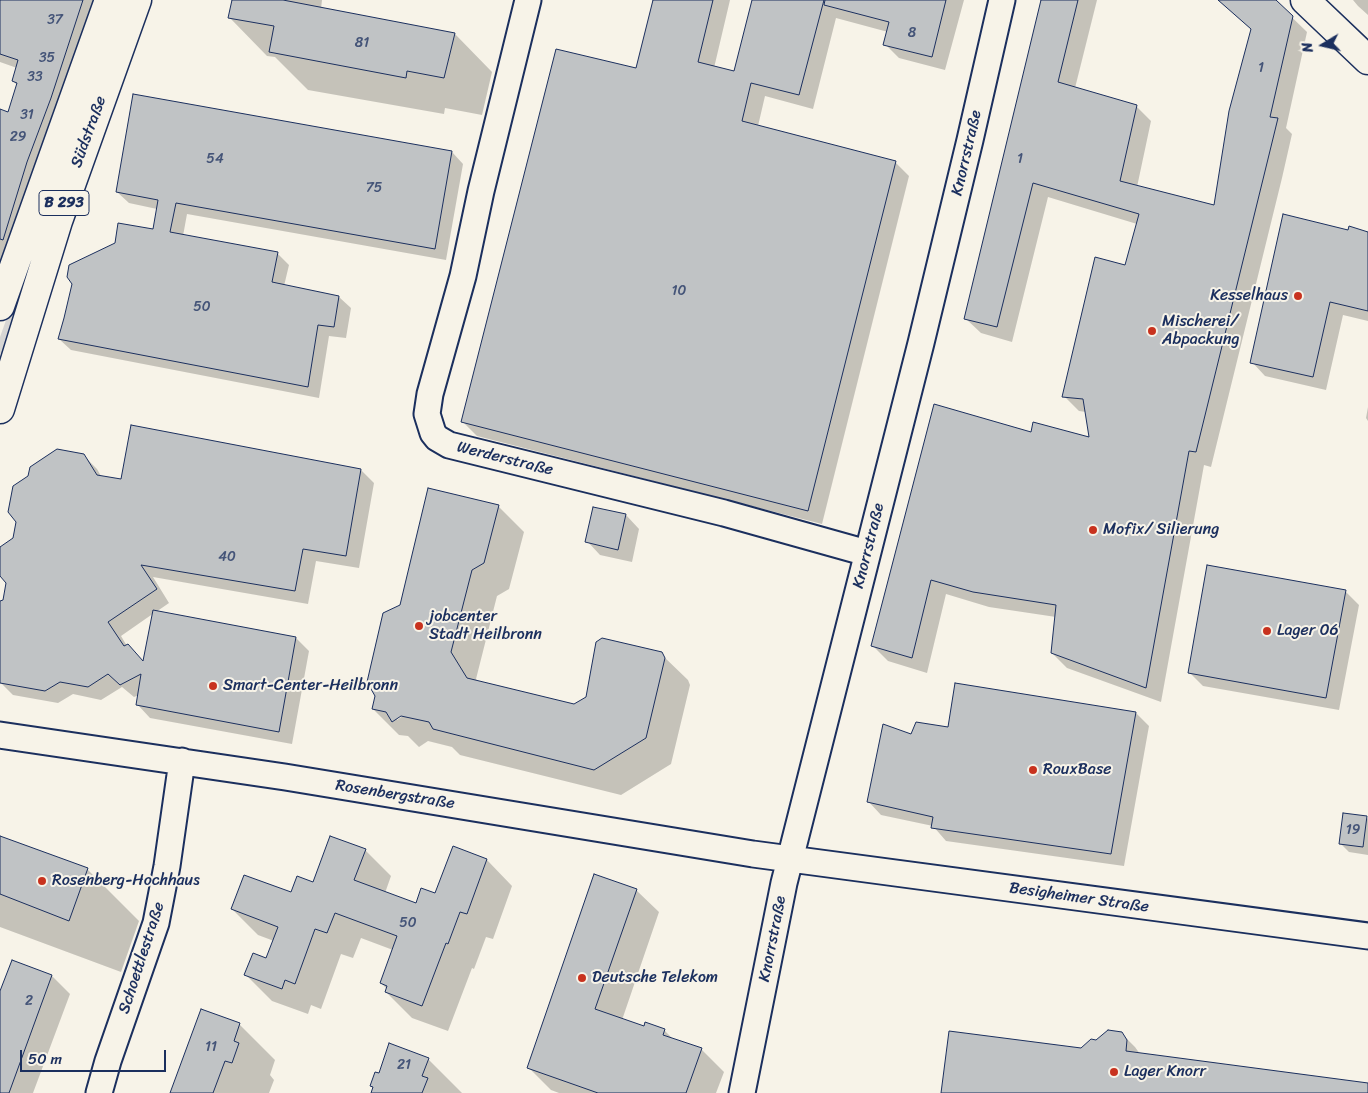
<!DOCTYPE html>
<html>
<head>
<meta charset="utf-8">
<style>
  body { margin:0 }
  #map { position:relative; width:1368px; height:1093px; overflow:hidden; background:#f7f3e8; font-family:Sriracha,sans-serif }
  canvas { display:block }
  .north { position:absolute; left:1298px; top:20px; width:50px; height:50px; -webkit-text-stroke:4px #f7f3e8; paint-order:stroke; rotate:261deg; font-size:14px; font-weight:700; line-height:20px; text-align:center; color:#1b2f5e }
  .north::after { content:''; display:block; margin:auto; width:18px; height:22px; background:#1b2f5e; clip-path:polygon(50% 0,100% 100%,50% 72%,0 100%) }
  .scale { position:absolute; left:20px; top:1050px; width:146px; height:22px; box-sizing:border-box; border:2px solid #1b2f5e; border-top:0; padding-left:6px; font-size:15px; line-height:18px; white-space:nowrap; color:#1b2f5e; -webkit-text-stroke:4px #f7f3e8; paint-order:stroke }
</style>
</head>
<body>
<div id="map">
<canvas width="1368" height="1093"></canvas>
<div class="north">N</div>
<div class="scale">50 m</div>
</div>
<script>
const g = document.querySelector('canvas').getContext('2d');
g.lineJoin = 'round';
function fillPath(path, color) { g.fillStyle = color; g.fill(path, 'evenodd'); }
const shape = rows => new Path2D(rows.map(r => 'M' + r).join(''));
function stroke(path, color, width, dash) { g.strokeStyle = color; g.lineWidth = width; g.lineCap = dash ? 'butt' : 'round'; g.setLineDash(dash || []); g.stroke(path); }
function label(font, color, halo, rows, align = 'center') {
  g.font = font + ' Sriracha,sans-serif'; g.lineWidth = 4; g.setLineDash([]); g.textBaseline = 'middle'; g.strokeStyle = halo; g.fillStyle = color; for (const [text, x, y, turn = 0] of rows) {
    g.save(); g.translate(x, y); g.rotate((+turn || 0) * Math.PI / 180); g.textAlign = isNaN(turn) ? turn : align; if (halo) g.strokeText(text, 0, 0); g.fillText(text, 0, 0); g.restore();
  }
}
fillPath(shape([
  [121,0,125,0,3,358,0,353,0,337]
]), '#d7d6d4');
fillPath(shape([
  [0,0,101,0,0,293,0,119,9,113,18,86,13,81,17,68,0,62],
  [233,0,322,0,321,9,455,34,492,72,482,115,445,108,444,114,308,90,275,57,267,56,230,18],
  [654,0,730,0,714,68,735,73,754,0,964,0,945,70,899,58,885,44,888,32,836,18,813,109,765,96,758,126,895,162,909,176,822,524,477,436,463,422,637,70],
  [1043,0,1097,0,1075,88,1136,106,1151,121,1137,187,1215,206,1252,30,1218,0,1274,0,1307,32,1286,128,1292,134,1282,178,1211,467,1204,465,1161,702,1067,668,1052,653,1056,617,989,607,946,594,927,673,888,661,872,645,1032,433,1091,439,1086,412,1079,411,1064,396,1126,266,1137,224,1048,197,1012,342,981,333,965,318],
  [1353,0,1368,0,1368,15,1358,6],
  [452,152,463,164,446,260,187,214,183,236,277,253,289,265,284,286,339,297,351,308,346,338,329,336,319,398,71,350,59,339,154,231,157,209,129,203,117,192],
  [1349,232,1368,234,1368,321,1343,315,1326,390,1265,376,1252,362],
  [1368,407,1368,421,1366,418],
  [83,455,97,469,102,478,122,481,361,470,374,483,359,568,316,561,308,604,153,577,169,603,156,612,296,638,309,651,292,744,150,718,137,704,139,695,134,697,122,687,101,700,73,694,58,703,13,695,0,682,0,603,4,600,7,583,0,574,0,548,14,539],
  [154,613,144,663,127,646,121,636],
  [498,506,524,532,509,589,497,596,476,679,478,682,574,705,661,654,688,680,690,685,671,764,621,795,460,755,452,747,428,741,419,747,408,736,399,735,373,709,401,606],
  [407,713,397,720,397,717],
  [594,508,626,515,639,529,632,562,600,555,587,541],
  [1345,591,1359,605,1339,710,1203,686,1189,672],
  [956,684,1136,713,1149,726,1124,866,946,841,933,826,881,815,868,801,949,729],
  [1366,817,1368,819,1368,855,1349,852,1340,843],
  [0,838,87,869,139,921,121,972,0,927],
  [365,850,391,876,385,893,416,905,436,894,487,860,512,886,493,939,486,937,474,969,472,968,448,1031,412,1018,386,992,387,989,381,983,393,950,361,938,353,958,341,954,321,1009,311,1005,308,1014,272,1001,246,975,267,960,274,941,258,935,232,909,292,894,314,883],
  [636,890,659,912,622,1020,644,1027,664,1030,674,1040,701,1049,724,1072,716,1093,559,1093,551,1090,528,1067],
  [12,962,52,976,70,994,33,1093,0,1093,0,995],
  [239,1024,275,1060,270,1075,274,1080,269,1093,172,1093],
  [1121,1033,1135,1047,1140,1054,1368,1084,1368,1093,942,1093,1081,1049,1097,1041],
  [428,1059,462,1093,372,1093,374,1089,371,1086,379,1074]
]), '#0003');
const building = shape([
  [0,0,83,0,51,98,27,162,3,240,0,239,0,109,8,112,17,83,12,81,18,60,0,54,0,0],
  [232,0,283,0,455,33,444,78,407,71,406,78,269,52,274,26,228,18,232,0],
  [653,0,713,0,698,62,734,71,752,0,824,0,799,95,751,83,742,121,896,161,808,511,461,422,556,49,636,68,653,0],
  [825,0,946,0,932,57,883,45,889,22,824,5,825,0],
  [1041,0,1078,0,1058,82,1137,105,1120,181,1214,205,1229,111,1251,29,1218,0,1276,0,1293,16,1270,117,1278,118,1267,163,1196,452,1189,451,1146,688,1051,653,1056,605,973,592,931,580,912,658,871,646,934,404,1031,432,1033,422,1089,437,1083,399,1062,397,1095,257,1125,265,1139,214,1033,183,997,327,964,319,1041,0],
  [133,94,452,151,435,249,176,203,170,232,278,252,272,282,339,296,334,327,318,325,308,387,58,339,64,318,72,284,67,277,69,265,115,243,118,223,153,229,158,200,116,192,133,94],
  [1283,214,1348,230,1349,226,1368,232,1368,311,1330,302,1313,377,1250,363,1283,214],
  [131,425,361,469,346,556,303,549,295,591,141,565,157,589,108,622,124,646,128,644,143,661,153,610,296,637,279,732,136,705,141,674,120,685,108,674,88,687,60,682,45,691,0,683,0,601,3,600,6,583,0,576,0,547,13,538,16,522,8,512,13,486,28,476,30,467,57,449,84,454,97,475,121,479,131,425],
  [428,488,499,505,484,563,472,570,451,652,467,678,574,704,586,697,596,642,602,638,662,652,665,658,646,738,594,770,433,729,429,722,401,716,392,722,386,712,372,709,375,696,367,682,383,613,400,605,428,488],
  [593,507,626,514,618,550,585,542,593,507],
  [1207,565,1346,590,1326,698,1188,673,1207,565],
  [955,683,1136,712,1111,854,931,828,933,817,867,802,883,724,911,734,916,722,948,727,955,683],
  [1343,813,1367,816,1363,847,1339,844,1343,813],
  [0,836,88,868,69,921,0,894,0,836],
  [330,836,366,849,354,880,416,903,421,888,435,893,453,846,487,859,467,914,460,912,448,944,446,943,422,1006,385,992,387,986,380,983,397,936,335,913,327,933,315,929,295,984,285,980,282,989,244,975,253,953,266,958,278,927,231,909,244,875,291,892,297,876,313,882,330,836],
  [594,874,637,889,595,1009,644,1026,645,1022,665,1029,663,1035,702,1048,686,1093,598,1093,527,1068,594,874],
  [12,960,52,975,9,1093,0,1093,0,991,12,960],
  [201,1009,240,1023,234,1041,239,1043,232,1063,225,1061,213,1093,170,1093,201,1009],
  [1108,1030,1122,1032,1127,1040,1126,1051,1368,1083,1368,1093,941,1093,949,1031,1081,1048,1091,1039,1096,1040,1108,1030],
  [389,1043,429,1058,422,1076,428,1078,422,1093,371,1093,373,1087,370,1086,375,1072,379,1073,389,1043]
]);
fillPath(building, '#c0c3c5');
stroke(building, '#1b2f5e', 1);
const minor = shape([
  [528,0,481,191,463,276,430,394,427,414,433,433,437,438,449,445,724,513,867,553],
  [0,735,285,777,753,854,1368,936],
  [99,1093,108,1061,156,923,167,866,182,761],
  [742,1093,784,883,921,343,970,140,1002,0]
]);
const major = shape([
  [1305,0,1368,60],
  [0,306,109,0],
  [0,409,58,221,137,0]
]);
stroke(minor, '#1b2f5e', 29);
stroke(major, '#1b2f5e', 31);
stroke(minor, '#f7f3e8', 25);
stroke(major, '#f7f3e8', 28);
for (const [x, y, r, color] of [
  [1298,296,5,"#c8321e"],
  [1152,331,5,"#c8321e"],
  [1093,530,5,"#c8321e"],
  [419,626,5,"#c8321e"],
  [1267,631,5,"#c8321e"],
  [213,686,5,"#c8321e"],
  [1033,770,5,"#c8321e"],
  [42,881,5,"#c8321e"],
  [582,978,5,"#c8321e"],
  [1114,1072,5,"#c8321e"]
]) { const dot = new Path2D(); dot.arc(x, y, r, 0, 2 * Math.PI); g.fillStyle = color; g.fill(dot); stroke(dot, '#f7f3e8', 2); }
label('14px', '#445478', null, [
  ["37",55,20],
  ["8",912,33],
  ["81",362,43],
  ["35",47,58],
  ["1",1261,68],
  ["33",35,77],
  ["31",27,115],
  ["29",18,137],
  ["54",215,159],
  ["1",1020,159],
  ["75",374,188],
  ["10",679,291],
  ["50",202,307],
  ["40",227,557],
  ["19",1353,830],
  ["50",408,923],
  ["2",29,1001],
  ["11",211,1047],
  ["21",404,1065]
]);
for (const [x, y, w] of [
  [64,203,50]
]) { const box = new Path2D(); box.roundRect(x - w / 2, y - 12.5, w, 25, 4); g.fillStyle = '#f7f3e8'; g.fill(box); stroke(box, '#1b2f5e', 1); }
label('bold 15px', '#1b2f5e', null, [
  ["B 293",64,203]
]);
label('16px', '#1b2f5e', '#f7f3e8', [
  ["Südstraße",89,132,-70],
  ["Knorrstraße",967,153,-77],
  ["Werderstraße",505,459,14],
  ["Knorrstraße",869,546,-76],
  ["Rosenbergstraße",395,795,9],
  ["Besigheimer Straße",1079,898,8],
  ["Knorrstraße",773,939,-79],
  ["Schoettlestraße",142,958,-72]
]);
label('16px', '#1b2f5e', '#f7f3e8', [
  ["Kesselhaus",1288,296,"right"],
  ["Mischerei/",1162,322],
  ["Abpackung",1162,340],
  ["Mofix/ Silierung",1103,530],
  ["jobcenter",429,617],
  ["Stadt Heilbronn",429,635],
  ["Lager 06",1277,631],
  ["Smart-Center-Heilbronn",223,686],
  ["RouxBase",1043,770],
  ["Rosenberg-Hochhaus",52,881],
  ["Deutsche Telekom",592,978],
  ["Lager Knorr",1124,1072]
], 'left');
</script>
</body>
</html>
